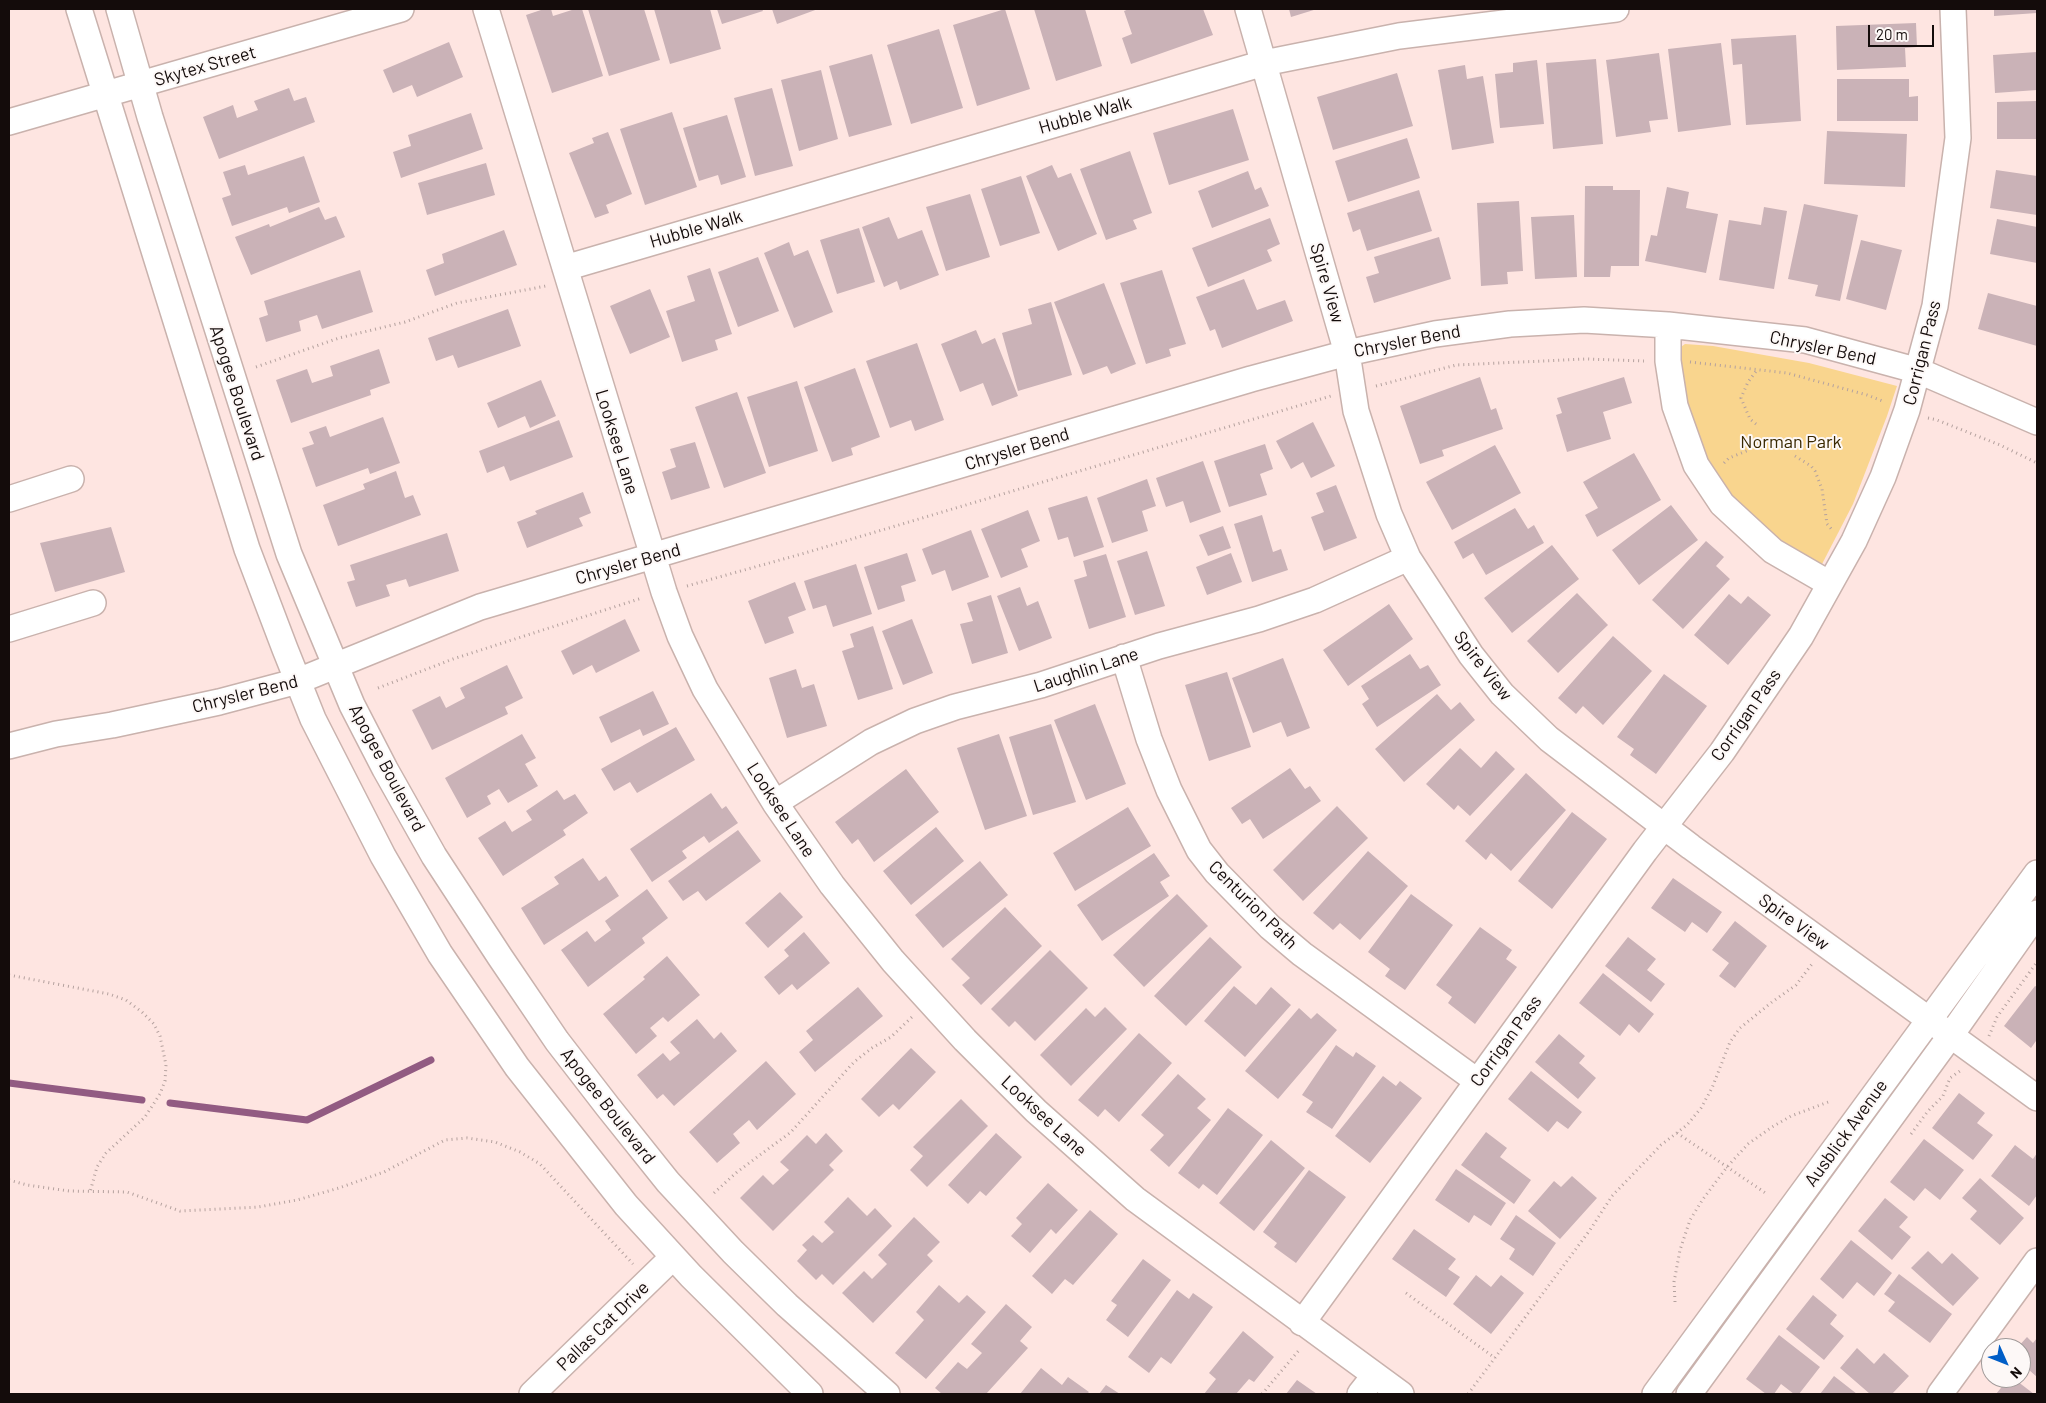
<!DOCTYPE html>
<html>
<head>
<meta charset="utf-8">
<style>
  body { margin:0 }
  #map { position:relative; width:2046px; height:1403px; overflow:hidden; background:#fee5e1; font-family:Barlow,sans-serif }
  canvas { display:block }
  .frame { position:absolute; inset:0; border:10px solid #140c0b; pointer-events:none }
  .north { position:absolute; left:1981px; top:1338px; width:50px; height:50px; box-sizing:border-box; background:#fdf8f7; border:1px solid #a09a99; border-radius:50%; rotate:134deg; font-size:14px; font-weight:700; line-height:20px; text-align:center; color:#140c0b }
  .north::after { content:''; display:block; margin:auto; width:18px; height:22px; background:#015ec7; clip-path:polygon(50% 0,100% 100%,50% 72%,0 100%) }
  .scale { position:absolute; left:1868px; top:25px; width:66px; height:22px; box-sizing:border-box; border:2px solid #140c0b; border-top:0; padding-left:6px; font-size:15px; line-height:18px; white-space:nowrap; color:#140c0b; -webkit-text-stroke:4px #fdf8f7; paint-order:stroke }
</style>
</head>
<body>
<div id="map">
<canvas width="2046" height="1403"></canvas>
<div class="frame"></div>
<div class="north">N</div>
<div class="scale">20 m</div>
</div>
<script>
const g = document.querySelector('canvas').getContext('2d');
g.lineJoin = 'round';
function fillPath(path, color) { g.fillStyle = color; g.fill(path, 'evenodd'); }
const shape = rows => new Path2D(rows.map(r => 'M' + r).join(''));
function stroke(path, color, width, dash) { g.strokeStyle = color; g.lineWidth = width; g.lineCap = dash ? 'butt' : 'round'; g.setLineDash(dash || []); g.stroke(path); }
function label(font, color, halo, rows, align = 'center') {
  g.font = font + ' Barlow,sans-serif'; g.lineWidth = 4; g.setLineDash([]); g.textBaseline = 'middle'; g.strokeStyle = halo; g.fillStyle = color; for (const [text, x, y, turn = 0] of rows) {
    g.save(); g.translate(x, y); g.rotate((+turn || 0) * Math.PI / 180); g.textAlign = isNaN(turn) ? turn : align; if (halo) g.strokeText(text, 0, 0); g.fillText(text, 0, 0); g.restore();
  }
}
fillPath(shape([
  [1685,344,1713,346,1809,363,1897,386,1887,416,1853,504,1821,566,1782,546,1735,506,1702,455,1688,420,1678,349]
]), '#f9d58e');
stroke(shape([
  [9,1083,142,1100],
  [170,1103,307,1120,431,1060]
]), '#925b82', 7);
fillPath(shape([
  [544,9,551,9,553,16,575,9,582,9,603,76,552,93,526,15],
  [588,9,644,9,660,60,609,76],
  [654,9,710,9,721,49,670,64],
  [717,9,762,9,763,11,722,24],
  [772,9,818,9,777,24],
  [1005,9,1030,89,977,106,953,25],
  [1034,9,1085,9,1102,66,1056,81],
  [1129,9,1203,9,1213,35,1131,64,1122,38,1132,34,1124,11],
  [1289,9,1317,9,1291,17],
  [1994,9,2037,9,2037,13,1994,16],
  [1916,23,1917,47,1905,48,1906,67,1837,70,1836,26],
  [939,29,963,108,911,124,887,45],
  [1796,35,1801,121,1746,125,1742,64,1733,65,1731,39],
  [449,42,463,77,417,97,412,85,393,93,383,70],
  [1721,43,1731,125,1678,132,1668,49],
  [2037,52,2037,90,1995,93,1993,55],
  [1659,53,1668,119,1649,121,1651,132,1616,137,1606,60],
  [872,54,892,125,849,137,829,66],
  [1596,59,1603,144,1553,149,1546,63],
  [1537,60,1544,124,1500,128,1495,74,1513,72,1513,63],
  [1465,65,1467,79,1483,76,1494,143,1452,150,1438,70],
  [821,70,838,139,799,151,781,80],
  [1397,73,1413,126,1333,150,1317,97],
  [1837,79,1909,79,1909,97,1918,96,1918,121,1837,121],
  [289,88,294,101,306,97,315,122,219,159,203,117,233,105,237,118,258,110,254,101],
  [772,88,793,166,755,176,734,98],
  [2037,101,2037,139,1997,139,1997,102],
  [1233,109,1249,160,1169,185,1153,133],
  [672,112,697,187,645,205,620,129],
  [471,113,483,149,401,178,393,152,411,146,408,135],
  [727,115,746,177,721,185,718,175,699,181,683,128],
  [1827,131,1907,134,1905,187,1824,184],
  [608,132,632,194,606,205,609,213,595,218,569,153,594,143,592,138],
  [1407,138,1420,178,1348,202,1335,161],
  [1130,151,1152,213,1133,220,1137,229,1106,240,1080,169],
  [304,156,320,202,289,213,287,207,232,226,222,198,231,195,223,172,245,165,248,175],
  [486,163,495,195,427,215,418,183],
  [1052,165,1058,178,1071,173,1097,234,1058,251,1026,176],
  [1996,170,2037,176,2037,215,1990,208],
  [1248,171,1255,190,1261,187,1269,206,1212,228,1198,191],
  [1021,176,1040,233,1000,246,981,189],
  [1585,186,1613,186,1613,190,1640,190,1639,266,1611,266,1610,277,1584,277],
  [1667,187,1689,192,1686,208,1718,214,1706,273,1645,261,1651,235,1657,236],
  [1419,190,1432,231,1367,251,1360,229,1353,232,1347,213],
  [970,194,990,257,946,271,926,207],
  [1519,201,1523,271,1507,272,1508,284,1481,286,1477,203],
  [1804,204,1858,215,1840,301,1815,296,1818,285,1788,279],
  [319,207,325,220,336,216,345,237,251,275,235,237,269,224,270,227],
  [1764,207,1787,211,1774,289,1719,280,1729,220,1761,225],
  [1574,215,1577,277,1535,279,1531,217],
  [889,217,898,239,922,230,939,275,900,290,897,281,884,287,862,227],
  [1270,218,1280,244,1267,250,1272,261,1208,287,1192,248],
  [1997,219,2037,227,2037,263,1990,254],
  [859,228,875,282,837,294,820,240],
  [504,230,517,265,435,296,426,270,444,263,442,254],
  [1439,237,1451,279,1374,303,1366,277,1379,273,1374,257],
  [1861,240,1902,250,1886,310,1846,299],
  [789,242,794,256,808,250,833,312,794,328,764,253],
  [758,257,779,311,738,327,718,272],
  [710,268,732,334,715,340,718,350,682,362,666,311,695,301,687,276],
  [360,270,373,312,322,329,317,315,299,321,301,331,266,342,259,318,268,315,264,301],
  [1162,270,1186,344,1169,349,1171,356,1146,364,1120,283],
  [1244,279,1257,310,1285,300,1293,321,1222,348,1215,329,1210,331,1196,297],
  [1104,283,1136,364,1111,374,1107,366,1083,375,1054,302],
  [650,289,670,337,630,354,610,306],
  [1988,293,2037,306,2037,346,1978,329],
  [1051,302,1072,375,1018,391,1002,333,1032,324,1028,309],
  [508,309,521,346,458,368,453,355,436,361,428,338],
  [976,330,982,344,995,338,1018,396,992,406,983,383,960,392,941,344],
  [917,343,944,420,915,431,911,420,890,428,866,361],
  [379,349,390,383,370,390,371,395,291,423,276,380,307,369,312,383,333,376,330,366],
  [855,368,880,437,851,448,853,455,832,462,804,387],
  [1480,377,1491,410,1496,408,1503,429,1442,450,1444,456,1420,464,1400,406],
  [1624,377,1632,403,1603,412,1611,439,1567,452,1556,415,1562,413,1557,398],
  [541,380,556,416,530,428,525,416,498,428,487,403],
  [797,381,818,451,769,467,747,397],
  [737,392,766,473,724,488,695,407],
  [383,417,400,463,370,474,368,468,316,487,302,448,314,444,309,432,326,426,330,437],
  [559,420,573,457,510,481,504,466,487,473,479,451],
  [1313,422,1335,466,1311,478,1303,462,1291,469,1276,441],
  [695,442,710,488,671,500,662,472,676,467,670,449],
  [1265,444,1273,469,1260,474,1267,495,1229,507,1214,461],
  [1495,445,1521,493,1452,530,1426,482],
  [1634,453,1661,500,1597,537,1585,515,1598,508,1583,482],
  [1203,461,1221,512,1190,523,1183,501,1166,507,1156,478],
  [396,471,405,498,413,495,421,515,338,546,323,505,365,489,363,484],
  [1147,479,1156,506,1142,511,1148,531,1112,543,1097,498],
  [1336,485,1357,538,1324,551,1311,517,1324,512,1316,493],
  [583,492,591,513,579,518,583,526,527,548,517,522,537,514,535,511],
  [1087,496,1104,547,1074,557,1068,537,1058,540,1048,508],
  [1671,505,1698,540,1639,585,1612,550],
  [1515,508,1528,529,1534,525,1544,543,1486,575,1473,553,1463,559,1454,542],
  [1028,510,1040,541,1021,549,1028,567,1001,578,981,529],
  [1262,515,1273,552,1281,549,1288,570,1252,582,1234,524],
  [1223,526,1231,548,1208,556,1199,535],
  [111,527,125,572,55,592,40,543],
  [971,530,989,577,952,591,945,570,932,575,922,549],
  [447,533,459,571,409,587,406,579,386,585,390,596,356,607,347,582,355,580,350,565],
  [1706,541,1724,557,1716,566,1730,579,1683,629,1652,600],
  [1552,545,1579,579,1512,633,1484,598],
  [1147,551,1165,606,1135,615,1117,561],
  [907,553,916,581,901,586,905,601,878,610,864,567],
  [1231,553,1242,582,1207,595,1196,567],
  [1106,554,1126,617,1089,629,1074,580,1087,576,1083,561],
  [856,564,872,614,833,627,826,605,813,609,804,581],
  [795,582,806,610,788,617,794,633,765,644,748,601],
  [1020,587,1027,606,1038,601,1052,638,1019,651,997,596],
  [1577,593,1608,625,1558,673,1527,641],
  [1729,594,1741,604,1748,596,1771,615,1728,665,1694,635],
  [991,595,1008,653,972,664,960,624,973,621,967,603],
  [1389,604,1413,639,1348,686,1323,650],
  [625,619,640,651,596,673,592,665,573,675,561,651],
  [912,619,933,673,903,685,882,631],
  [873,626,893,689,858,700,842,651,854,647,850,634],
  [1613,636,1652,671,1603,725,1583,706,1576,714,1558,698],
  [1410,654,1420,669,1428,665,1441,685,1377,727,1362,704,1369,699,1361,686],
  [1283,658,1310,728,1287,737,1281,722,1253,733,1232,678],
  [507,665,523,698,505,707,508,714,432,750,412,710,440,696,446,708,465,698,460,688],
  [796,669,802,688,814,684,827,726,787,738,769,678],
  [1227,672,1251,747,1209,761,1185,685],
  [1664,674,1707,706,1656,774,1630,755,1634,749,1617,737],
  [653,691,669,724,643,736,640,729,611,743,599,717],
  [1437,694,1451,710,1460,702,1475,720,1404,782,1375,749],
  [1095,704,1126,784,1086,800,1054,720],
  [1051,724,1076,802,1033,815,1009,737],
  [676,727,695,760,637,793,630,782,614,791,601,769],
  [522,734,536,758,525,764,538,786,508,803,499,789,487,796,491,804,467,818,445,778],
  [999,734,1027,816,985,830,957,748],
  [1460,748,1481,768,1496,751,1515,769,1470,816,1458,805,1454,810,1426,784],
  [1290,768,1305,789,1310,786,1321,801,1263,839,1250,819,1242,824,1231,808],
  [906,769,939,812,874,862,858,839,852,844,835,822],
  [1526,773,1566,810,1511,871,1491,853,1486,860,1465,841],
  [557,790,564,800,575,794,588,813,563,830,566,835,503,876,478,838,505,821,512,832,532,820,526,811],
  [711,793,722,809,726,806,738,823,709,843,704,836,682,851,687,858,652,882,630,849],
  [1337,806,1368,838,1303,901,1273,870],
  [1128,807,1151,846,1075,891,1053,853],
  [1572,812,1607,839,1552,909,1518,881],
  [936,827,964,861,911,905,883,871],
  [738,830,761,861,706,901,698,891,683,901,668,881],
  [1368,851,1408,886,1360,940,1340,923,1333,930,1313,913],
  [1154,853,1170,876,1160,882,1169,896,1102,941,1077,905],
  [583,858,599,881,606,876,619,896,544,945,521,908,559,884,554,877],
  [980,861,1008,895,943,948,915,915],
  [1673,878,1722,912,1707,933,1692,922,1685,932,1651,908],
  [647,889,668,918,642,938,645,943,588,987,561,950,587,931,595,942,611,930,605,921],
  [780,892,803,917,768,948,745,923],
  [1177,894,1208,926,1144,987,1113,955],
  [1411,894,1453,925,1405,990,1385,976,1390,969,1368,952],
  [1005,907,1042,946,981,1005,962,985,970,978,951,959],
  [1735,921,1767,946,1735,988,1719,976,1729,963,1712,950],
  [1480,927,1512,950,1506,959,1517,967,1475,1024,1448,1003,1452,997,1436,985],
  [804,932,830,963,797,990,792,984,779,995,764,977,789,956,784,950],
  [1210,937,1242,967,1186,1026,1154,996],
  [1628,937,1656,959,1647,970,1665,984,1651,1002,1605,966],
  [1050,950,1088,988,1035,1041,1015,1021,1009,1027,991,1009],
  [667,956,700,995,668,1022,663,1017,650,1028,657,1036,636,1054,603,1014,645,979,643,977],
  [1603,973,1654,1014,1639,1033,1629,1024,1620,1036,1579,1003],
  [1234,986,1256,1005,1271,987,1291,1005,1245,1057,1204,1021],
  [2035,986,2037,987,2037,1042,2036,1041,2031,1048,2004,1026],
  [858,987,883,1016,815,1072,799,1052,813,1040,806,1031],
  [1105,1007,1127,1029,1071,1086,1040,1055,1086,1008,1095,1017],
  [1299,1008,1311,1019,1317,1013,1337,1030,1278,1099,1245,1071],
  [697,1019,714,1039,721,1032,737,1051,674,1106,663,1094,657,1099,637,1075,663,1053,670,1061,680,1053,670,1042],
  [1139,1033,1172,1063,1119,1122,1105,1109,1098,1117,1078,1100],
  [1559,1034,1585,1056,1579,1063,1596,1078,1578,1099,1535,1062],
  [1336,1045,1353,1057,1356,1052,1376,1066,1332,1129,1306,1112,1313,1102,1302,1095],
  [911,1048,936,1072,899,1110,893,1104,879,1117,861,1099],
  [766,1061,796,1094,757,1130,749,1120,733,1134,740,1143,717,1163,689,1132],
  [1531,1071,1582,1112,1568,1129,1557,1121,1548,1132,1508,1099],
  [1178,1074,1206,1099,1197,1108,1211,1120,1169,1167,1150,1150,1164,1135,1141,1115],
  [1383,1076,1396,1086,1400,1081,1422,1098,1370,1163,1335,1136],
  [1959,1093,1985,1113,1977,1123,1993,1135,1973,1160,1932,1128],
  [961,1099,988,1126,927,1187,910,1170,923,1156,913,1147],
  [1228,1108,1263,1135,1217,1195,1203,1184,1199,1189,1178,1173],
  [1486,1132,1507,1148,1500,1157,1531,1180,1514,1204,1461,1165],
  [826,1133,843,1151,829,1165,834,1170,773,1231,740,1198,763,1175,773,1185,789,1170,780,1162,807,1135,816,1144],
  [996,1133,1022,1157,986,1196,980,1191,968,1204,948,1185],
  [1924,1139,1964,1170,1940,1200,1925,1188,1914,1201,1890,1182],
  [1271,1140,1305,1168,1254,1231,1219,1203],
  [2015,1145,2033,1159,2037,1153,2037,1195,2029,1206,1991,1176],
  [1456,1169,1506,1203,1491,1226,1474,1215,1469,1223,1435,1200],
  [1309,1170,1346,1197,1296,1263,1274,1247,1277,1243,1263,1232],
  [1572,1176,1597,1198,1560,1239,1528,1211,1554,1181,1561,1187],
  [1980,1178,2024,1218,2000,1245,1970,1219,1977,1211,1962,1198],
  [1048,1183,1078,1210,1056,1234,1051,1229,1030,1253,1011,1236,1022,1224,1016,1218],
  [848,1197,867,1216,875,1208,892,1226,833,1285,822,1274,816,1280,797,1261,807,1250,802,1245,813,1235,822,1243,834,1232,824,1222],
  [1885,1198,1908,1217,1899,1227,1911,1237,1892,1260,1858,1231],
  [1090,1210,1118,1234,1073,1285,1065,1279,1052,1294,1032,1276],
  [1516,1215,1556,1243,1533,1276,1509,1259,1515,1249,1500,1239],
  [914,1217,940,1242,927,1255,933,1261,873,1323,842,1293,864,1271,872,1279,887,1264,878,1255],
  [1414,1229,1456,1259,1448,1269,1460,1277,1446,1297,1392,1259],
  [1851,1240,1892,1273,1874,1296,1857,1282,1843,1299,1820,1279],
  [1928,1251,1942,1264,1952,1253,1979,1278,1953,1306,1911,1268],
  [1143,1259,1171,1280,1128,1337,1106,1320,1117,1305,1111,1301],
  [1899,1274,1952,1314,1930,1343,1888,1311,1895,1302,1884,1294],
  [1476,1275,1491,1287,1501,1275,1524,1293,1491,1334,1453,1304],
  [939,1285,959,1303,967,1295,986,1312,926,1379,895,1353,924,1320,916,1312],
  [1177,1290,1189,1299,1193,1293,1213,1307,1171,1364,1161,1357,1149,1373,1128,1357],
  [1813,1295,1837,1315,1830,1324,1844,1336,1824,1360,1786,1329],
  [1006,1304,1032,1327,1020,1341,1028,1348,986,1394,942,1394,935,1388,958,1362,967,1369,982,1353,971,1344],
  [1243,1331,1274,1357,1254,1382,1249,1379,1236,1394,1204,1394,1216,1379,1209,1373],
  [1779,1335,1820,1367,1799,1394,1794,1394,1781,1384,1774,1394,1766,1394,1746,1379],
  [2027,1337,2033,1343,2037,1338,2037,1377,2021,1363,2021,1348,2017,1348],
  [1857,1348,1874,1364,1884,1353,1909,1376,1892,1394,1870,1394,1840,1368],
  [1041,1368,1062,1385,1068,1377,1089,1392,1087,1394,1020,1394],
  [1834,1376,1857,1394,1820,1394],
  [2009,1378,2013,1378,2034,1394,1996,1394],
  [1297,1380,1317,1394,1286,1394],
  [1106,1385,1120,1394,1099,1394]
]), '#cab2b7');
const minor = shape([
  [79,9,247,549,285,649,313,719,383,856,440,954,517,1067,626,1205,691,1276,810,1394],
  [119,9,150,117,289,554,352,705,385,769,434,856,500,957,557,1041,608,1107,668,1182,733,1252,787,1305,887,1394],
  [486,9,664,592,680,636,705,689,775,803,832,885,893,961,965,1040,1036,1111,1135,1199,1401,1394],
  [1248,9,1347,353,1356,411,1389,514,1408,558,1471,655,1502,694,1549,739,1691,847,2037,1098],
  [9,122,401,9],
  [565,268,1264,63,1399,36,1616,9],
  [1668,325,1668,361,1675,406,1696,465,1722,504,1773,551,1830,584],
  [9,499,71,479],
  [9,629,93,603],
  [1124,657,1149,739,1169,790,1199,850,1217,873,1270,927,1302,954,1477,1081],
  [9,746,56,734,112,725,219,702,298,681,480,607,1251,379,1347,353,1435,334,1510,324,1584,320,1668,325,1805,340,1919,371,2037,422],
  [775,803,871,742,915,721,955,707,1041,685,1159,646,1259,619,1315,600,1408,558],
  [1302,1323,1645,851,1722,752,1801,636,1854,541,1883,477,1907,410,1935,306,1958,138,1953,9],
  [532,1394,673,1257],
  [1360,1394,1375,1375],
  [1655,1394,2037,873],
  [1689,1394,1951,1035,2037,913],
  [1940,1394,2037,1261]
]);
stroke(minor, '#c9b2ad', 28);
stroke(shape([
  [1690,362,1787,373,1867,395,1885,402],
  [256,367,339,338,405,322,457,303,546,286],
  [1376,386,1456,365,1586,359,1644,361],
  [1928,418,1937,420,2000,445,2037,463],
  [1756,424,1750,419,1741,398,1748,382,1757,370],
  [1795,456,1811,466,1815,471,1822,489,1827,524,1833,531],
  [1724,463,1729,458,1749,450],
  [687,586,805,553,1331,396],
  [378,688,453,659,642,598],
  [9,975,109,994,126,1000,142,1012,154,1024,160,1036,166,1065,165,1081,160,1094,145,1117,106,1153,97,1167,90,1192],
  [1989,1036,1997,1017,2037,962],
  [1677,1133,1767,1194],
  [1911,1134,1928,1111,1943,1096,1950,1078,1960,1071],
  [9,1180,27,1185,69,1191,127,1192,180,1211,258,1207,297,1200,339,1188,384,1172,445,1140,467,1138,495,1142,520,1152,540,1164,633,1264],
  [714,1193,737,1172,791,1132,854,1062,872,1048,891,1037,912,1017],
  [1406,1293,1495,1358],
  [1675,1302,1674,1282,1680,1250,1690,1220,1703,1199,1727,1167,1748,1144,1772,1127,1791,1116,1831,1101],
  [1262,1394,1300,1349],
  [1468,1394,1590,1230,1612,1196,1661,1145,1687,1125,1701,1108,1712,1088,1730,1042,1740,1028,1772,1002,1796,985,1812,964]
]), '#b4a19e', 3, [1, 4]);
stroke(minor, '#fff', 25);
label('18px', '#140c0b', '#fdf8f7', [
  ["Skytex Street",205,66,-16],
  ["Hubble Walk",1085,115,-16],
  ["Hubble Walk",696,229,-16],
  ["Spire View",1327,283,74],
  ["Chrysler Bend",1407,341,-11],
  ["Chrysler Bend",1823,348,12],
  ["Corrigan Pass",1922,353,-76],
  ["Apogee Boulevard",237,393,72],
  ["Looksee Lane",617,442,73],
  ["Chrysler Bend",1017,449,-17],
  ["Chrysler Bend",628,564,-16],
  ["Spire View",1483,666,52],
  ["Laughlin Lane",1086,670,-18],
  ["Chrysler Bend",245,694,-14],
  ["Corrigan Pass",1746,715,-55],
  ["Apogee Boulevard",387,768,62],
  ["Looksee Lane",781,810,57],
  ["Centurion Path",1253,905,45],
  ["Spire View",1794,922,36],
  ["Corrigan Pass",1506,1041,-54],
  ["Apogee Boulevard",608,1106,52],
  ["Looksee Lane",1044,1116,43],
  ["Ausblick Avenue",1846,1133,-54],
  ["Pallas Cat Drive",603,1326,-44]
]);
label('18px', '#392800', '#fdf8f7', [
  ["Norman Park",1791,442]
]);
</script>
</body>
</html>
